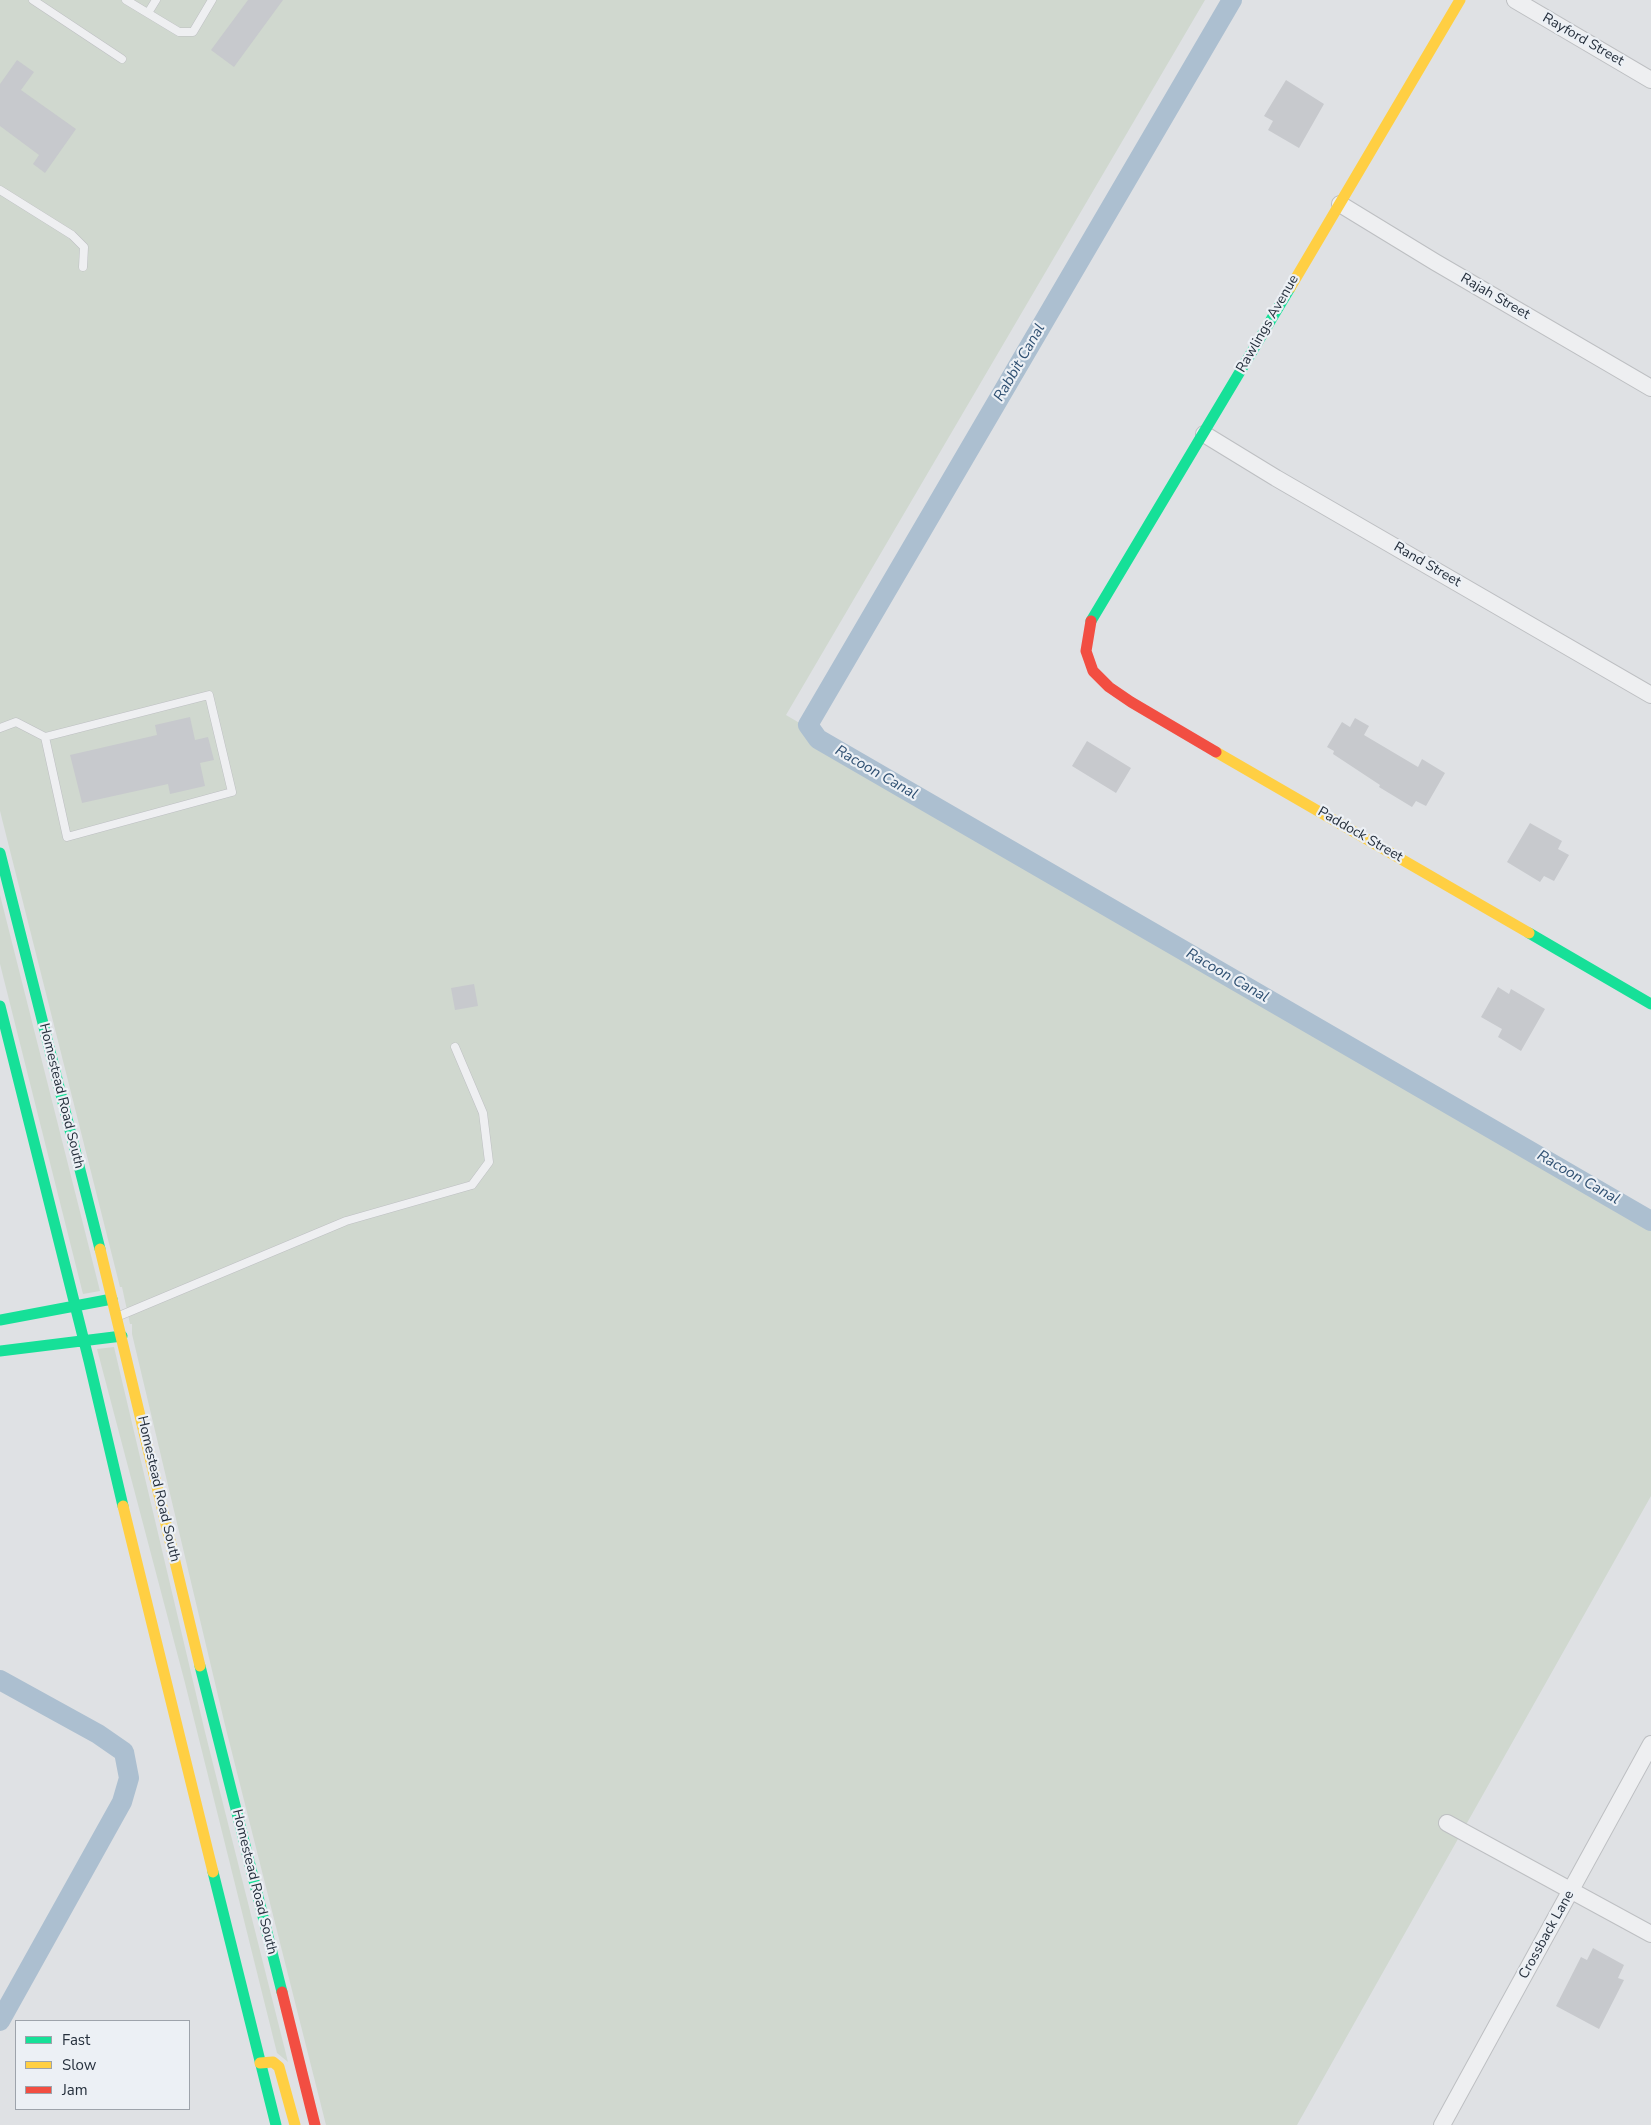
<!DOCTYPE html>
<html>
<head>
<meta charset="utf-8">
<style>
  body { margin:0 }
  #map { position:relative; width:1651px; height:2125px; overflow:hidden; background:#dfe1e4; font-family:"Nunito Sans",sans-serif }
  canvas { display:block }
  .legend { position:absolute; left:15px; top:2020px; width:175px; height:90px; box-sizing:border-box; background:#ecf0f5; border:1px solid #9da3ab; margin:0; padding:6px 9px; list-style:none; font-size:15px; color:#26303d }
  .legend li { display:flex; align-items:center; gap:10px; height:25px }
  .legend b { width:25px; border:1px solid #9da3ab }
</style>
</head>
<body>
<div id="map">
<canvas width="1651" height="2125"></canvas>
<ul class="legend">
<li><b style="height:6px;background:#16e098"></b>Fast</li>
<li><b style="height:6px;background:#ffcf43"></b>Slow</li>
<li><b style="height:6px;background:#f24e42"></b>Jam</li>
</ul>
</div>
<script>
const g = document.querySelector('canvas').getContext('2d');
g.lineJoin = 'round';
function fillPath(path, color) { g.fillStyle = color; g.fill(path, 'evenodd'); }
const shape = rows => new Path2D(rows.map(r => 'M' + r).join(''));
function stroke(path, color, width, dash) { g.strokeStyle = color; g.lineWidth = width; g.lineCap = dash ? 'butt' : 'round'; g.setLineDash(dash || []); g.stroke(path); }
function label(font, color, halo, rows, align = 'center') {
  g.font = font + ' "Nunito Sans",sans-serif'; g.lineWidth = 4.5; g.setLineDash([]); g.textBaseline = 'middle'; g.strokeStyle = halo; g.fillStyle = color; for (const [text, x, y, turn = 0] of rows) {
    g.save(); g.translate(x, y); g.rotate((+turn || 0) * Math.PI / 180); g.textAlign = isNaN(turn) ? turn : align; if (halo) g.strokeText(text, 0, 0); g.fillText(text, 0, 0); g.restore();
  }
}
fillPath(shape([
  [0,0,1205,0,786,715,1651,1226,1651,1496,1297,2125,326,2125,225,1725,132,1334,132,1324,130,1324,122,1287,120,1287,0,811],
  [0,895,100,1291,83,1294,0,964],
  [114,1347,205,1732,288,2062,277,2053,185,1683,97,1349]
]), '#d0d8cf');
stroke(shape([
  [1232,0,808,725,818,739,1651,1221],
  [0,1680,98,1734,124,1752,129,1778,122,1802,0,2021]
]), '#acbfd0', 20);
fillPath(shape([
  [248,0,283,0,234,67,211,50],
  [17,60,34,72,21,90,76,129,45,173,33,164,39,155,0,126,0,84],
  [1286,80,1324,104,1299,148,1268,130,1273,121,1264,116],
  [190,717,195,740,208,737,214,760,200,763,205,786,170,794,168,784,82,803,70,755,157,735,155,725],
  [1355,718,1369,726,1364,735,1418,767,1422,759,1445,773,1426,806,1416,801,1412,807,1379,787,1380,785,1333,754,1334,751,1327,747,1342,722,1350,727],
  [1087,741,1131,768,1116,793,1072,766],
  [1530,823,1562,841,1558,849,1569,855,1554,881,1544,876,1540,882,1507,862],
  [474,984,478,1006,455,1010,451,988],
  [1498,987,1509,994,1511,989,1545,1009,1521,1051,1498,1037,1502,1029,1481,1017],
  [1593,1948,1624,1965,1618,1978,1624,1980,1599,2029,1556,2006,1581,1957,1587,1960]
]), '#c7c9cd');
const lane = shape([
  [33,0,122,59],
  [126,0,179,32,193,32,212,0],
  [148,13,156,0],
  [0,190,72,235,84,247,83,267],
  [0,728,16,722,45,737,209,695,232,792,67,837,45,737],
  [119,1316,346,1221,472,1185,489,1162,483,1113,455,1047]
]);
const street = shape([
  [1515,0,1651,80],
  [1340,204,1435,262,1651,388],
  [1204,434,1276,478,1651,695],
  [1447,1823,1651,1934],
  [1442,2125,1651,1744]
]);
stroke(lane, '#bdbfc2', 9);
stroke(street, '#bdbfc2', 18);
stroke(lane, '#eeeff1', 8);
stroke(street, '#eeeff1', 16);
stroke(shape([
  [1091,621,1290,288],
  [0,853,100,1249],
  [1529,933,1651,1004],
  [0,1006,89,1361,123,1506],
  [0,1320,112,1299],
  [0,1351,122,1336],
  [200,1666,282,1992],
  [213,1872,276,2125]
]), '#16e098', 11);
stroke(shape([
  [1290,288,1460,0],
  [1216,752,1529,933],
  [100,1249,200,1666],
  [123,1506,213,1872],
  [260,2063,273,2062,279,2067,295,2125]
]), '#ffcf43', 11);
stroke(shape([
  [1091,621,1086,651,1093,671,1109,687,1131,702,1216,752],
  [282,1992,315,2125]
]), '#f24e42', 11);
label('14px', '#26303d', '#ecf0f5', [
  ["Rayford Street",1583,40,30],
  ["Rajah Street",1495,297,30],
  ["Rawlings Avenue",1268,324,-60],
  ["Rand Street",1427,565,30],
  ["Paddock Street",1360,835,30],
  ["Homestead Road South",61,1096,76],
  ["Homestead Road South",158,1489,77],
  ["Homestead Road South",254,1882,76],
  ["Crossback Lane",1547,1935,-61]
]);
label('italic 15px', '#2f5072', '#ecf0f5', [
  ["Rabbit Canal",1020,363,-60],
  ["Racoon Canal",876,773,30],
  ["Racoon Canal",1227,976,30],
  ["Racoon Canal",1578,1178,30]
]);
</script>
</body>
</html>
